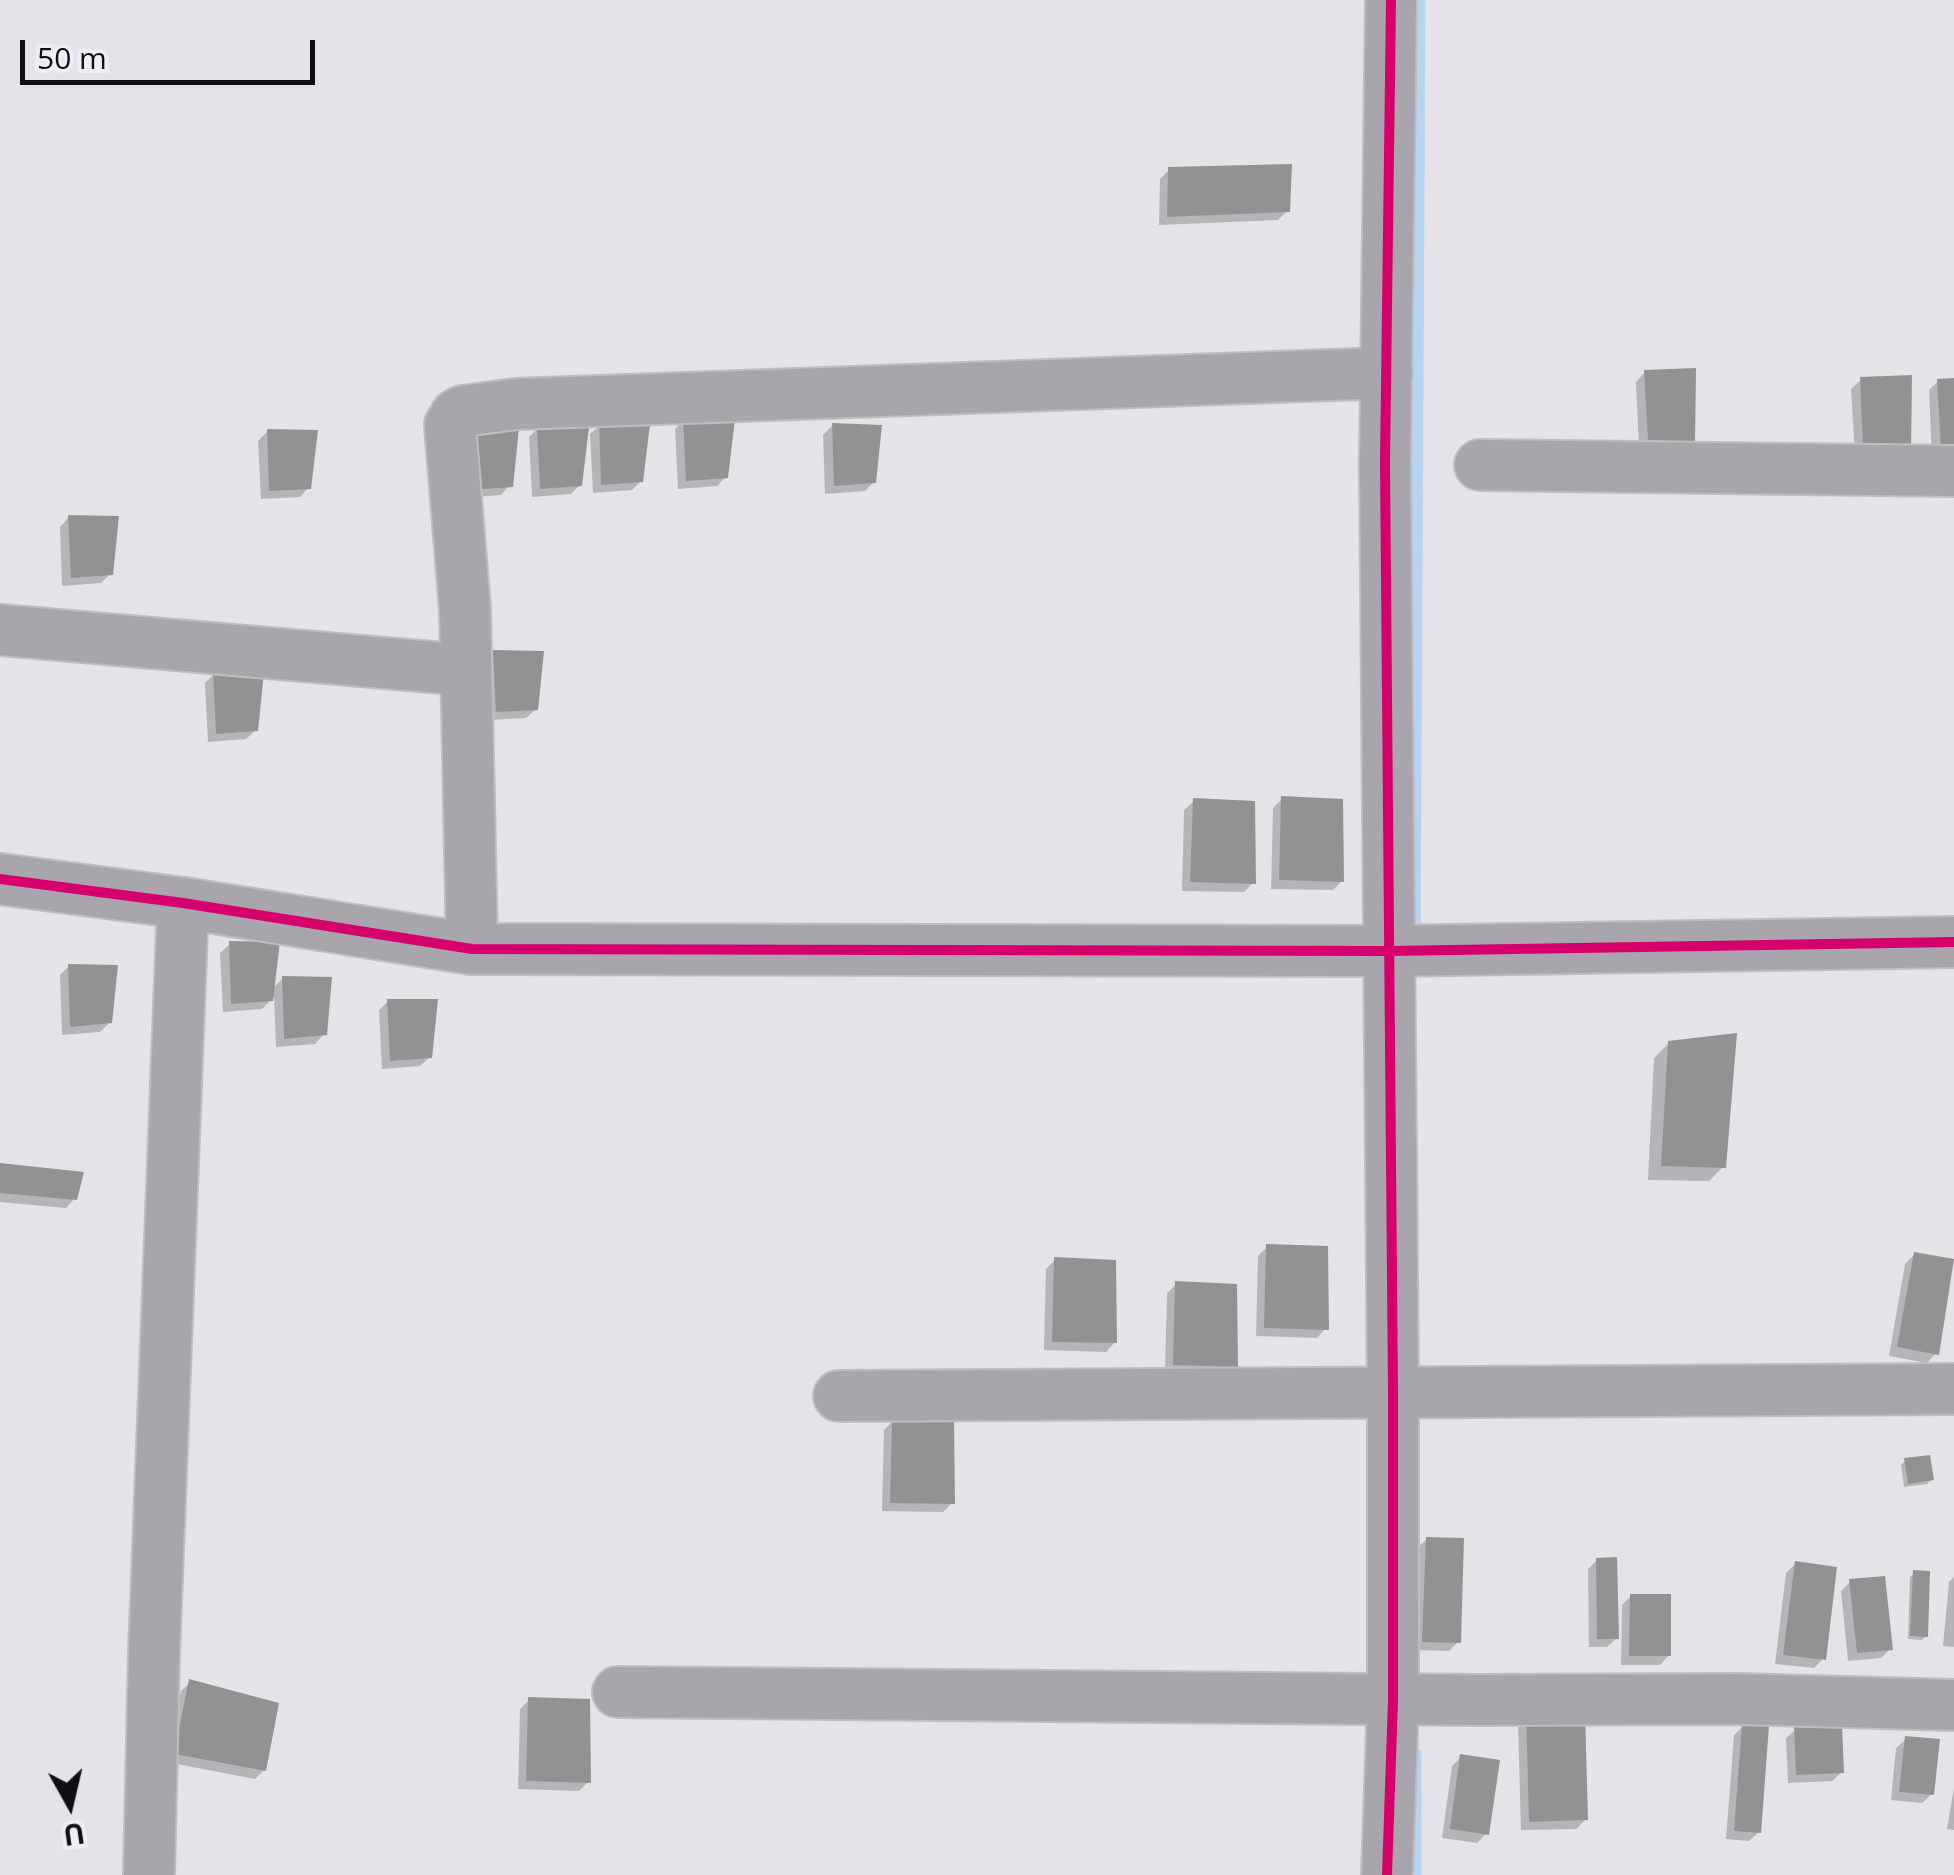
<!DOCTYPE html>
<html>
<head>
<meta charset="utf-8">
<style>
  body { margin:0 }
  #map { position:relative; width:1954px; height:1875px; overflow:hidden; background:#e5e2e8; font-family:"Open Sans",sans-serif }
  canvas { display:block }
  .north { position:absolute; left:20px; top:1755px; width:100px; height:100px; -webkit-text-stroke:8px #f1edf8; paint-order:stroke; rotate:172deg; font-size:28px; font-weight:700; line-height:40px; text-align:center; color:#100f12 }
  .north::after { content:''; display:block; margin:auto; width:35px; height:45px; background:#100f12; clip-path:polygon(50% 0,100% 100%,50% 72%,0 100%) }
  .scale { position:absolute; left:20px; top:40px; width:295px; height:45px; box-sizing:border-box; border:5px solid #100f12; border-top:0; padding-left:12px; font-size:30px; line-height:35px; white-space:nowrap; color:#100f12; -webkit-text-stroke:8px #f1edf8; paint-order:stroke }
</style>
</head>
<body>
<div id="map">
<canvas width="1954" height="1875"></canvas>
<div class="north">U</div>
<div class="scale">50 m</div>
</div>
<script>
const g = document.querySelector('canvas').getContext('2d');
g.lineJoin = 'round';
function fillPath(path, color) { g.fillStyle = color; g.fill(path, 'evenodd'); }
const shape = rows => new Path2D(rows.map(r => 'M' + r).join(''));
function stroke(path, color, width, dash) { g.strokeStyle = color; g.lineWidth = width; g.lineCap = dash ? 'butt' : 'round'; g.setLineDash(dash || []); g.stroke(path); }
fillPath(shape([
  [1169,170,1287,211,1278,220,1159,225,1160,179],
  [1645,372,1692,441,1683,451,1639,448,1636,382],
  [1861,380,1908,449,1855,455,1851,389],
  [1938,381,1954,381,1954,459,1932,458,1929,390],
  [684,420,726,477,717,486,678,489,675,429],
  [600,425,641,481,632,490,593,493,590,434],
  [832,426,874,482,865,491,825,494,823,435],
  [538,428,580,485,571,494,532,497,529,437],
  [268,431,309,487,300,497,261,499,258,441],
  [460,439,510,485,501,495,463,498],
  [69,517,110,574,101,583,62,586,60,527],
  [494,652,536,709,526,718,488,720,485,661],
  [214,674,256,730,246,739,208,742,205,683],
  [1282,799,1342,881,1333,890,1271,889,1273,808],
  [1194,801,1253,883,1244,892,1182,891,1184,810],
  [230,944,272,989,283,978,324,1034,315,1044,276,1047,274,997,262,1009,223,1012,220,953],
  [69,966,110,1022,100,1032,62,1035,60,975],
  [388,1001,430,1057,420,1066,382,1069,379,1010],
  [1669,1043,1724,1166,1709,1181,1648,1180,1654,1058],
  [0,1165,75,1198,66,1208,0,1202],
  [1267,1247,1326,1328,1317,1338,1256,1336,1258,1256],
  [1914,1255,1936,1353,1927,1363,1889,1356,1905,1264],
  [1055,1260,1115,1342,1106,1352,1044,1350,1046,1269],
  [1176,1284,1236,1366,1226,1376,1165,1374,1167,1293],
  [893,1421,952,1503,943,1512,882,1511,884,1430],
  [1905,1461,1931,1480,1927,1484,1904,1487,1901,1465],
  [1427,1539,1458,1642,1449,1651,1414,1650,1417,1548],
  [1597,1560,1617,1638,1607,1647,1589,1647,1588,1569],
  [1795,1564,1823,1659,1814,1668,1775,1664,1786,1573],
  [1914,1573,1926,1636,1922,1640,1908,1639,1910,1577],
  [1954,1577,1954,1647,1943,1646,1949,1582],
  [1850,1582,1890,1649,1881,1658,1848,1661,1841,1591],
  [1631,1596,1669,1655,1660,1665,1621,1665,1622,1605],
  [190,1682,264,1770,255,1779,166,1762,181,1691],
  [529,1700,588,1782,579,1791,518,1789,520,1709],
  [1527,1716,1586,1819,1576,1829,1521,1830,1518,1725],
  [1743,1726,1759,1832,1749,1841,1726,1839,1734,1735],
  [1796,1729,1842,1772,1832,1781,1788,1783,1786,1738],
  [1906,1739,1932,1794,1922,1803,1891,1800,1896,1748],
  [1461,1757,1486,1834,1477,1843,1442,1838,1452,1766],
  [1954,1787,1954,1830,1947,1829]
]), '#0003');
stroke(shape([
  [1415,941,1420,0],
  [1416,1754,1416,1875]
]), '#b6d3f0', 11);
fillPath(shape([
  [1292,164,1290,212,1167,217,1168,167],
  [1696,368,1695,442,1648,440,1644,370],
  [1912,375,1911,450,1863,447,1860,377],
  [1954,378,1954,450,1941,449,1937,379],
  [683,418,735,419,728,478,686,481],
  [599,422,650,424,643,482,601,485],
  [832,423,882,425,876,483,834,486],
  [537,426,589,427,582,486,540,489],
  [469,427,519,428,513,487,471,490],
  [267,429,318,430,311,489,269,491],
  [68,515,119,516,113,575,71,578],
  [493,650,544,651,538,710,496,712],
  [213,671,264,672,258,731,216,734],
  [1281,796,1343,799,1344,882,1279,880],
  [1193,798,1255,801,1256,884,1190,882],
  [229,941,280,942,273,1001,231,1004],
  [68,964,118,965,112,1023,70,1027],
  [282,976,332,977,327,1035,284,1039],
  [387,999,438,999,432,1058,390,1061],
  [1737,1033,1726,1168,1661,1166,1668,1041],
  [0,1163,84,1172,77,1200,0,1193],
  [1266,1244,1328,1246,1329,1330,1264,1328],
  [1914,1252,1954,1259,1939,1355,1897,1347],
  [1054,1257,1116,1260,1117,1343,1052,1342],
  [1175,1281,1237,1284,1238,1367,1173,1365],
  [892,1419,954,1420,955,1504,890,1503],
  [1930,1455,1934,1480,1908,1484,1904,1458],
  [1426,1537,1464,1538,1461,1643,1422,1642],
  [1617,1557,1619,1639,1597,1639,1596,1558],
  [1795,1561,1837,1567,1826,1660,1783,1655],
  [1913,1570,1930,1571,1928,1637,1910,1636],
  [1885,1576,1893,1650,1857,1653,1849,1579],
  [1630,1594,1671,1594,1671,1656,1629,1656],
  [189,1679,279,1703,266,1771,174,1754],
  [528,1697,590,1699,591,1783,526,1781],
  [1585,1711,1588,1820,1529,1822,1526,1713],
  [1742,1724,1769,1726,1761,1833,1734,1831],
  [1842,1724,1844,1773,1796,1775,1794,1726],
  [1905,1736,1940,1739,1934,1795,1899,1792],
  [1460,1754,1500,1760,1489,1835,1450,1829]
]), '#949192');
const minor = shape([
  [1480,465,1954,471],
  [0,630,466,670],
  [0,879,183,903,472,949,1389,951,1954,942],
  [472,949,465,609,450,425,456,415,463,411,516,404,1387,373],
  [839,1396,1954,1389],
  [618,1692,1477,1700,1737,1699,1954,1705],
  [149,1875,154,1653,183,903],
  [1387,1875,1393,1700,1393,1393,1385,463,1391,0]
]);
stroke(minor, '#bfbdc1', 54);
stroke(minor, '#a8a5ac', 50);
stroke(shape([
  [0,879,183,903,472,949,1389,951,1954,942],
  [1387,1875,1393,1700,1393,1393,1385,463,1391,0]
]), '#d6006c', 10);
</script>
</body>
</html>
